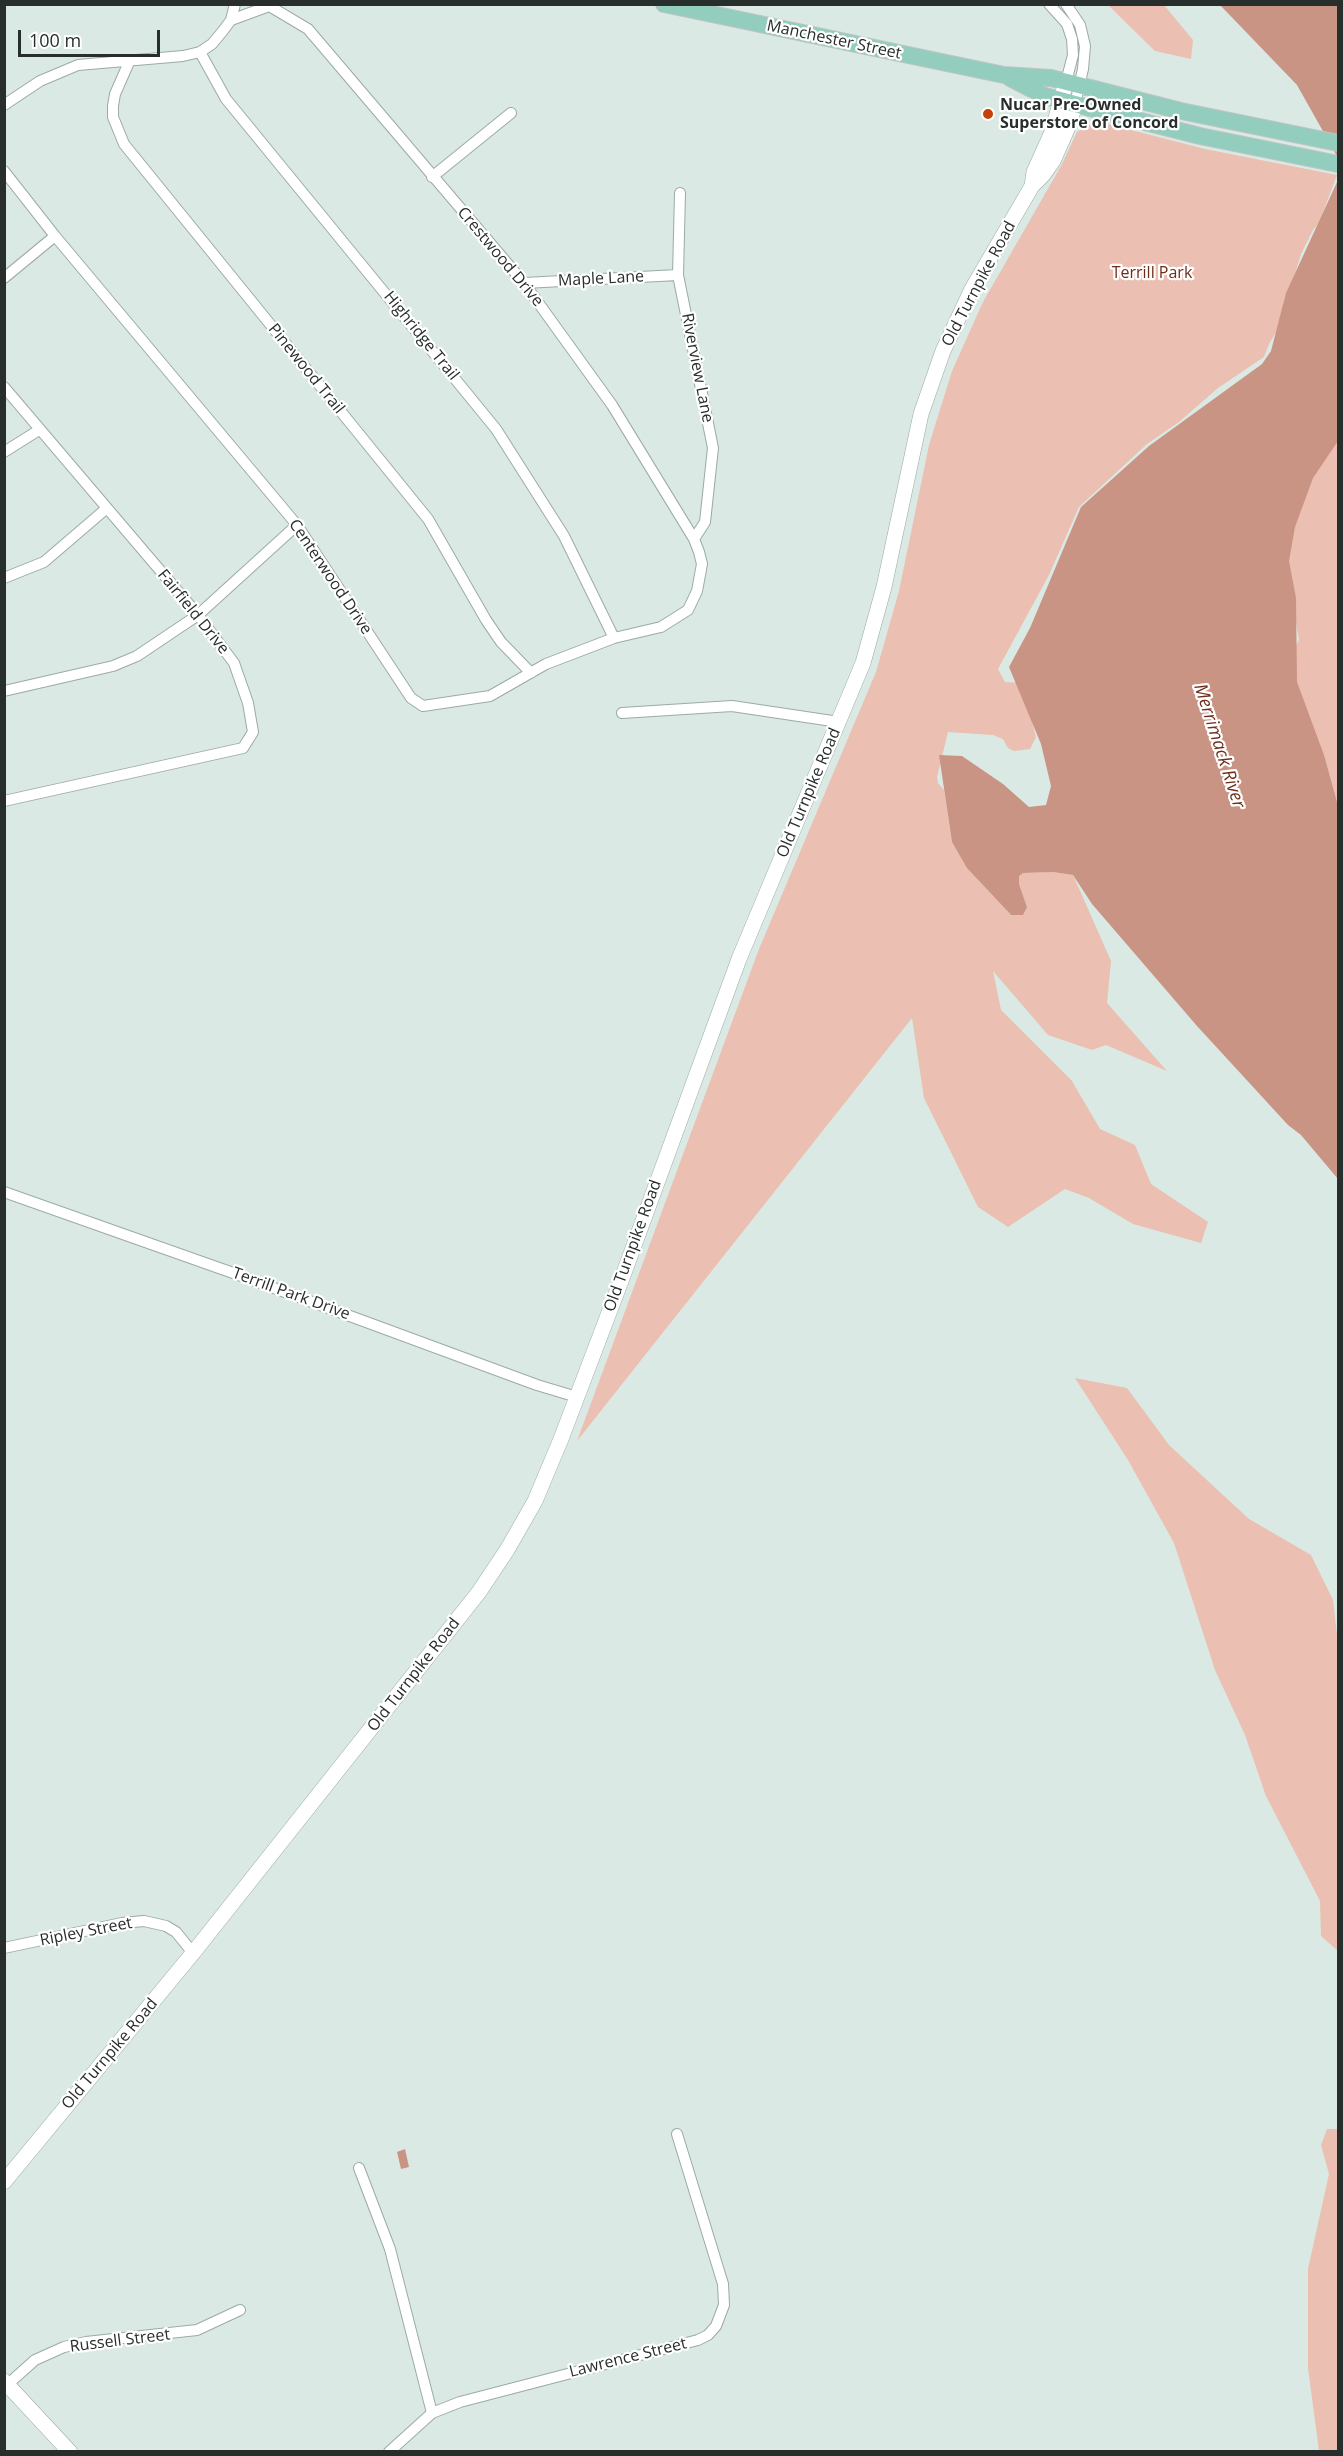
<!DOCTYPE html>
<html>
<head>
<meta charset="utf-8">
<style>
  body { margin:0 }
  #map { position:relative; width:1343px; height:2456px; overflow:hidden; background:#dae9e4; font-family:"Open Sans",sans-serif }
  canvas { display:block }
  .frame { position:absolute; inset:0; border:6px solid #282e2c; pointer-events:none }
  .scale { position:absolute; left:18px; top:30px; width:142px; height:27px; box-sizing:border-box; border:3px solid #282e2c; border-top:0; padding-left:8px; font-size:18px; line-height:21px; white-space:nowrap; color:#282e2c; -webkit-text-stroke:4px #fff; paint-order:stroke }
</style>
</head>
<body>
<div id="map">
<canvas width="1343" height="2456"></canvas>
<div class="frame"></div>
<div class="scale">100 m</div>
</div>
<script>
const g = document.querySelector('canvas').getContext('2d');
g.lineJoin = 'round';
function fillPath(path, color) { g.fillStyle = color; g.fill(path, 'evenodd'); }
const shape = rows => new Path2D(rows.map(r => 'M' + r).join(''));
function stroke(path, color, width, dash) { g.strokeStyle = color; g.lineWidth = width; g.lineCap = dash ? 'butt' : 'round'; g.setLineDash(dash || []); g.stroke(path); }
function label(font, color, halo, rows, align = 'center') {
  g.font = font + ' "Open Sans",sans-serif'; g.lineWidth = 4.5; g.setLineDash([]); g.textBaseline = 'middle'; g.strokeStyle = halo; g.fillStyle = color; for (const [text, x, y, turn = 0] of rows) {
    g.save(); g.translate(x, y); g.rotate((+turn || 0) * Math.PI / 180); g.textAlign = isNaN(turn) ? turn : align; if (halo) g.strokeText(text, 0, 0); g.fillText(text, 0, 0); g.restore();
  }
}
fillPath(shape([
  [1108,5,1164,5,1193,40,1191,59,1155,51],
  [1096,121,1205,149,1337,175,1319,223,1313,230,1301,254,1290,291,1284,299,1282,322,1269,344,1264,357,1218,388,1179,422,1147,444,1079,507,1049,575,998,669,1005,682,1022,683,1036,737,1030,749,1014,751,1008,748,1003,739,993,735,948,732,937,777,938,783,944,790,952,842,980,882,1011,915,1027,907,1019,884,1019,875,1023,873,1053,872,1073,875,1111,961,1107,1003,1167,1071,1106,1045,1092,1050,1048,1035,993,971,1001,1010,1072,1081,1100,1129,1135,1145,1151,1184,1208,1222,1201,1243,1133,1224,1089,1198,1065,1189,1008,1227,978,1207,924,1098,912,1018,577,1441,759,949,876,672,899,591,929,445,952,371,983,302,1061,166,1077,132],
  [1338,434,1338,818,1307,745,1291,653,1299,640,1287,568,1293,501],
  [1075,1378,1127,1388,1169,1445,1249,1519,1311,1555,1333,1600,1338,1644,1338,1951,1321,1936,1320,1901,1266,1796,1245,1735,1215,1670,1174,1543,1128,1460],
  [1327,2129,1338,2129,1338,2452,1319,2451,1308,2368,1308,2269,1329,2174,1321,2145]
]), '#ebbfb1');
fillPath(shape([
  [1220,5,1338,5,1338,164,1338,158,1297,85],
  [1338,180,1338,441,1313,478,1295,527,1289,561,1296,598,1297,682,1324,755,1338,806,1338,1179,1301,1135,1288,1125,1197,1026,1092,904,1073,875,1053,872,1023,873,1019,876,1019,884,1027,907,1023,915,1011,915,967,868,952,842,939,755,962,756,1003,784,1029,807,1046,805,1051,786,1041,744,1009,667,1030,628,1081,507,1149,446,1262,364,1271,351,1286,293],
  [405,2149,409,2167,401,2169,397,2152]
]), '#c99484');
const street = shape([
  [1049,4,1067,24,1072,39,1073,55,1066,82],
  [1066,4,1080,25,1085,46,1083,69,1075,104],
  [231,20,269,6],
  [200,52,226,99,496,429,564,536,614,638],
  [130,60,115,94,113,106,113,117,124,144,428,519,486,620,501,642,531,673],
  [4,105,40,81,78,65,183,56,200,52,212,44,222,32,231,20,235,4],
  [4,171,55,236,297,525,411,698,423,706,490,696,546,664,614,638,661,627,688,610,697,591,702,564,699,552,694,539,612,405,524,283,308,29,266,4],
  [432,177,511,113],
  [680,193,678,275,713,448,705,522,694,539],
  [4,278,55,236],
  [524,283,678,275],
  [4,387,198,615,234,663,248,703,253,732,243,748,4,801],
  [4,452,39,430],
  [4,578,44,562,107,508],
  [4,691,113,666,137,656,198,615,297,525],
  [622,713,732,706,839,722],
  [4,1192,236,1274,537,1385,577,1397],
  [4,1948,122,1923,144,1921,166,1926,176,1932,193,1953],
  [359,2168,390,2249,432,2413],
  [8,2384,35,2360,64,2347,86,2342,197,2330,240,2310],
  [389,2452,432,2413,460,2402,698,2340,708,2335,716,2326,724,2305,723,2284,677,2134]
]);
const secondary = shape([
  [1032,186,1034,172,1052,132,1066,82],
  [4,2182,193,1953,479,1592,507,1550,535,1501,561,1439,621,1281,739,959,863,663,884,587,921,414,943,351,972,289,1032,186,1043,175,1053,161,1069,125,1075,104],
  [4,2381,70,2452]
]);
const primary = shape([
  [664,4,1004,75,1051,78,1181,111,1338,143],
  [1010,78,1045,96,1105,112,1200,136,1338,164]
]);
stroke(street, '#9caaa5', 12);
stroke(secondary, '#9caaa5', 16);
stroke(primary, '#c3c4c4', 18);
stroke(street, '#fff', 10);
stroke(secondary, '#fff', 15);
stroke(primary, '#92cdbe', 16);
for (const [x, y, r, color] of [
  [988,114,6,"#c74006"]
]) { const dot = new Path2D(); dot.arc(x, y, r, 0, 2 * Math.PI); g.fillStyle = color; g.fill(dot); stroke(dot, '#fff', 2); }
label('16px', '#282e2c', '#fff', [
  ["Manchester Street",834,40,12],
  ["Crestwood Drive",500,257,50],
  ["Maple Lane",601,279,-3],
  ["Old Turnpike Road",979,284,-62],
  ["Highridge Trail",421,336,51],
  ["Riverview Lane",697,368,79],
  ["Pinewood Trail",306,369,51],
  ["Centerwood Drive",330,577,56],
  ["Fairfield Drive",193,612,51],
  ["Old Turnpike Road",809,793,-67],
  ["Old Turnpike Road",633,1246,-70],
  ["Terrill Park Drive",291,1294,20],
  ["Old Turnpike Road",414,1675,-52],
  ["Ripley Street",86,1932,-11],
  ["Old Turnpike Road",110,2054,-50],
  ["Russell Street",120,2341,-7],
  ["Lawrence Street",628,2358,-14]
]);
label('bold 16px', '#282e2c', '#fff', [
  ["Nucar Pre-Owned",1000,105],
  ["Superstore of Concord",1000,123]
], 'left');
label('16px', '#6e2d18', '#fff', [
  ["Terrill Park",1152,273]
]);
label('italic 18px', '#702f1a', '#fff', [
  ["Merrimack River",1219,746,72]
]);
</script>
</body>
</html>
